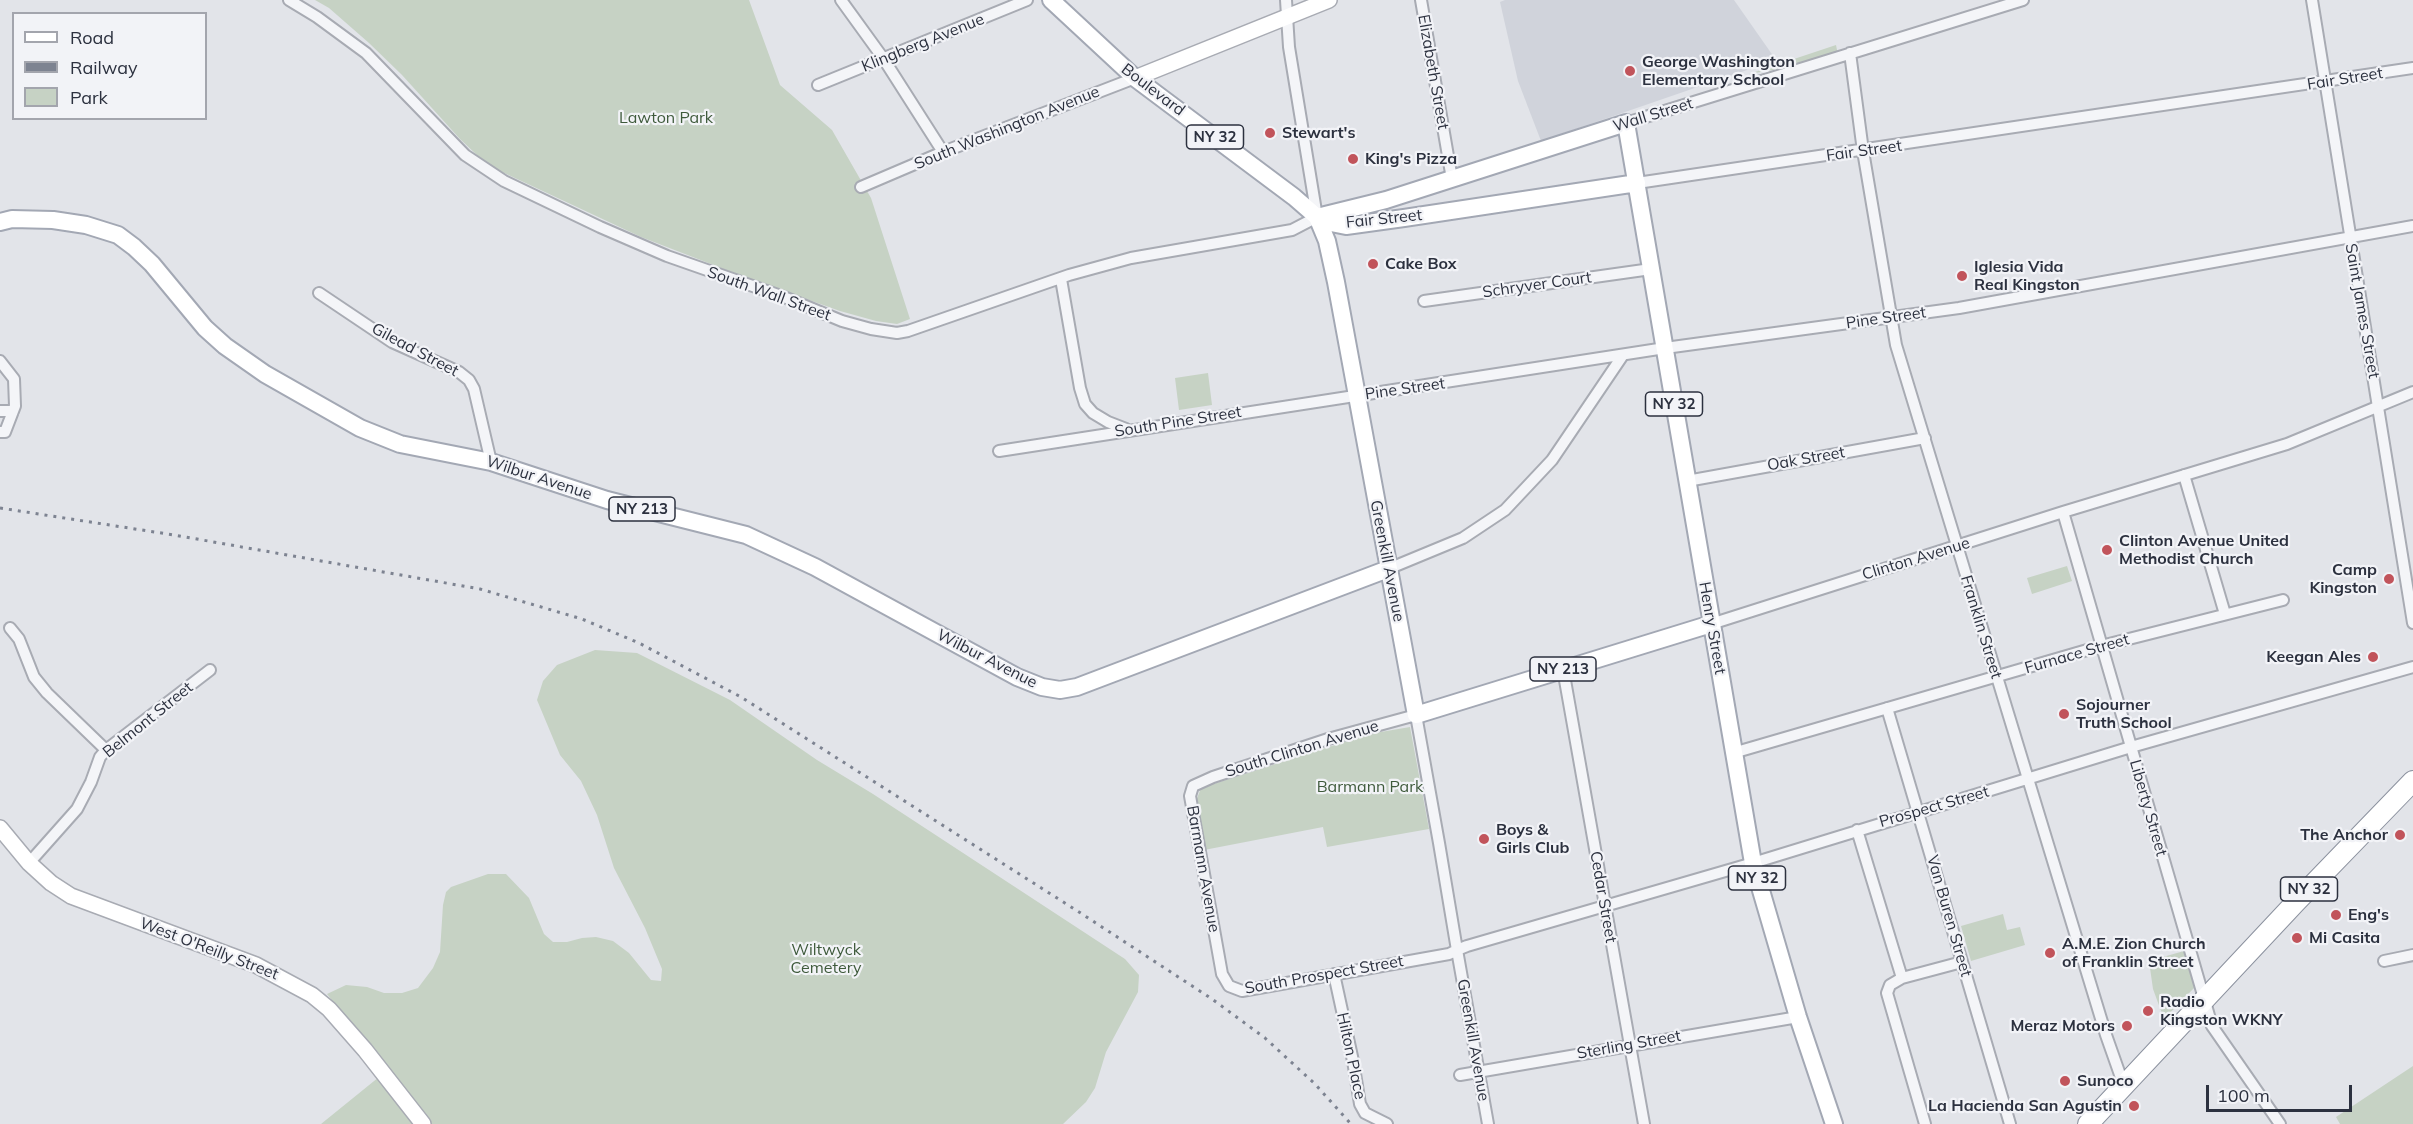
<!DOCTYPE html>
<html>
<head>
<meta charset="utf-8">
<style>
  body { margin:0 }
  #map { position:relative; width:2413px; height:1124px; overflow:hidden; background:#e2e4e9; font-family:Mulish,sans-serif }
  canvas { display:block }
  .legend { position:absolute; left:12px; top:12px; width:195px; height:108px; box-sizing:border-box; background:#f2f3f7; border:2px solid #a3a5ad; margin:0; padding:8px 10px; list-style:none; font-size:18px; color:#2c313f }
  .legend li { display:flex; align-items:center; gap:12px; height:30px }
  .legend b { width:30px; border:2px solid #a3a5ad }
  .scale { position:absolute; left:2206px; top:1085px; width:146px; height:27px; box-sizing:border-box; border:3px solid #2c313f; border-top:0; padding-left:8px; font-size:18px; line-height:21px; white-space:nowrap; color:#2c313f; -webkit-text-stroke:4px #f2f3f7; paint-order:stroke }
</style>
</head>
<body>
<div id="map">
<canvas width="2413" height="1124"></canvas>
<ul class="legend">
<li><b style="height:8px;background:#fff"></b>Road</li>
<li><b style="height:8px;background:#7d8391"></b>Railway</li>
<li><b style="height:16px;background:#c6d2c4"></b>Park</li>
</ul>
<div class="scale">100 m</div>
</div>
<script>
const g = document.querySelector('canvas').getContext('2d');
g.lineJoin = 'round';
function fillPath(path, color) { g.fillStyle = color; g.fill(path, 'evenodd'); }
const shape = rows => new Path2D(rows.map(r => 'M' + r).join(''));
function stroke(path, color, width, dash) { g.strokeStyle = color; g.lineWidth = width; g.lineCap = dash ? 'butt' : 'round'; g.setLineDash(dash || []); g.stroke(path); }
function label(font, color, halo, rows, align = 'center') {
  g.font = font + ' Mulish,sans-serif'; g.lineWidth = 4.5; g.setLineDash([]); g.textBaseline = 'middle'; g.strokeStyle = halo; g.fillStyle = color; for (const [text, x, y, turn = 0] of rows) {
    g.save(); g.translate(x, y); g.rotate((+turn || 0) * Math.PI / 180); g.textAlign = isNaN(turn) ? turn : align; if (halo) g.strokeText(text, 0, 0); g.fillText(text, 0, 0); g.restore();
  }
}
fillPath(shape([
  [1505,0,1734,0,1776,60,1541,141,1518,81,1500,2]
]), '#d0d3db');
fillPath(shape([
  [315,0,749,0,780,85,832,130,871,198,910,319,897,324,876,321,840,311,742,276,641,237,500,171,478,156,460,139,402,75,369,43,329,8],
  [1836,45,1838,55,1784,70,1778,69,1749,74],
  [1208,373,1212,405,1179,410,1175,378],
  [2067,566,2072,581,2032,594,2027,578],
  [595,650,637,653,730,700,817,760,873,794,1125,959,1139,975,1138,992,1106,1052,1095,1088,1086,1102,1063,1124,431,1124,327,994,346,985,367,987,384,993,402,993,418,988,433,968,440,952,443,905,446,892,451,887,488,874,506,874,529,898,544,934,553,942,567,942,582,938,596,937,613,941,629,953,651,980,661,981,662,969,645,928,614,868,597,815,581,781,560,755,537,700,543,681,557,665],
  [1410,727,1429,829,1327,847,1323,827,1204,850,1196,801,1201,788,1369,734],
  [2003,914,2007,930,2020,927,2025,945,1971,961,1961,926],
  [2184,951,2195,987,2164,1019,2153,989,2149,961],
  [2413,1066,2413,1124,2340,1124,2336,1117],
  [379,1077,416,1124,321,1124]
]), '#c6d2c4');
const street = shape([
  [289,0,317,17,366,53,465,155,504,181,600,227,667,256,784,297,842,321,871,329,897,333,908,331,1069,275,1131,258,1292,230,1317,217,1289,47,1286,0],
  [841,0,883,58,943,152],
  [1421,0,1452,179],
  [2312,0,2413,623],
  [1850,53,1863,151,1896,345,2106,1035,2124,1086],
  [818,85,1027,0],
  [1626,123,2023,0],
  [1637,183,2413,68],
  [861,187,943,152,1135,78],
  [1061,279,1080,388,1085,404,1093,413,1108,422,1126,429],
  [319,293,392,342,459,372,469,380,474,389,491,462],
  [1424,301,1651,269],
  [0,361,14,379,15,406,5,432,0,432],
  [0,411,13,411],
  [999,451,1665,348,1959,308,2413,226],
  [2184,475,2225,614],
  [1687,481,1925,438],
  [2063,512,2212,1026,2280,1124],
  [1388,569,1463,538,1505,510,1552,460,1623,355],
  [1711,624,2063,512,2287,444,2413,392],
  [10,628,19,639,34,677,47,693,106,750],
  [1563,669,1644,1124],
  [1887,708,2010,1124],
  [1733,753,2101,646,2283,600],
  [1857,830,1902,978],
  [29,863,77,809,91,782,100,757,106,750,210,670],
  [2384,961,2413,955],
  [1334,974,1353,1061,1360,1104,1365,1113,1387,1124],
  [1460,1075,1798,1017],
  [1488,1124,1457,950,1439,843,1416,715,1328,739,1213,777,1193,786,1190,796,1222,974,1229,986,1242,991,1449,954,1457,950,1467,946,1753,863,2131,747,2413,667],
  [1925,1124,1887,993,1890,985,1902,978,1962,962]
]);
const secondary = shape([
  [1135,78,1329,0],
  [0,828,29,863,51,883,71,896,256,965,312,995,329,1009,365,1050,423,1124]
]);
const primary = shape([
  [1051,0,1135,78,1294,197,1317,217,1331,223,1346,226,1404,218,1637,183],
  [1317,217,1386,200,1626,123,1753,863,1798,1017,1834,1124],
  [1317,217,1327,241,1336,282,1416,715,1711,624],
  [0,222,12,219,53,220,86,225,118,235,134,247,152,264,205,328,225,346,265,374,360,428,400,444,491,462,607,500,746,535,815,567,1017,677,1042,687,1060,690,1077,687,1388,569]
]);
const highway = shape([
  [2088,1124,2295,903,2413,781]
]);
stroke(street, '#a8abb3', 14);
stroke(secondary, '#a8abb3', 18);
stroke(primary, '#a3a8b4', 20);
stroke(highway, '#8b919e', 22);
stroke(street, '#f4f5f8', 10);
stroke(secondary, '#fff', 15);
stroke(primary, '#fff', 16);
stroke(highway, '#fff', 20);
stroke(shape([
  [0,508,174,535,480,589,582,619,639,643,741,697,1079,912,1212,999,1265,1038,1315,1084,1351,1124]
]), '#7d8391', 3, [3, 6]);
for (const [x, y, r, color] of [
  [1630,71,6,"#c1545b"],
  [1270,133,6,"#c1545b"],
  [1353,159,6,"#c1545b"],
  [1373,264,6,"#c1545b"],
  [1962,276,6,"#c1545b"],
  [2107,550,6,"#c1545b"],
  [2389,579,6,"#c1545b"],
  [2373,657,6,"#c1545b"],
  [2064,714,6,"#c1545b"],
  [2400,835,6,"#c1545b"],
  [1484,839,6,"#c1545b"],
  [2336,915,6,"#c1545b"],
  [2297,938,6,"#c1545b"],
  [2050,953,6,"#c1545b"],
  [2148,1011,6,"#c1545b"],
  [2127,1026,6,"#c1545b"],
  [2065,1081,6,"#c1545b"],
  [2134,1106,6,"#c1545b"]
]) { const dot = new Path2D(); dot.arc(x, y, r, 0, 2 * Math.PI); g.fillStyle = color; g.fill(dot); stroke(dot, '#f2f3f7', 2); }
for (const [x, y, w] of [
  [1215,137,57],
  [1674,404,57],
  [642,509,66],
  [1563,669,66],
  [1757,878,57],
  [2309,889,57]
]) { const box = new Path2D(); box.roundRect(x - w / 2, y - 12, w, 24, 4.5); g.fillStyle = '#f2f3f7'; g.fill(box); stroke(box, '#2c313f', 1.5); }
label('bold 15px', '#2c313f', null, [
  ["NY 32",1215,137],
  ["NY 32",1674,404],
  ["NY 213",642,509],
  ["NY 213",1563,669],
  ["NY 32",1757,878],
  ["NY 32",2309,889]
]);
label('16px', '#2c313f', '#f2f3f7', [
  ["Klingberg Avenue",923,43,-22],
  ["Elizabeth Street",1433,72,80],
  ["Fair Street",2345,79,-9],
  ["Boulevard",1153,90,37],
  ["Wall Street",1653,115,-17],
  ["South Washington Avenue",1007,128,-22],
  ["Fair Street",1864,151,-8],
  ["Fair Street",1384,219,-6],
  ["Schryver Court",1537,285,-8],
  ["South Wall Street",769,294,20],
  ["Saint James Street",2362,311,80],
  ["Pine Street",1886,318,-8],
  ["Gilead Street",415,350,28],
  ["Pine Street",1405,389,-8],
  ["South Pine Street",1178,422,-9],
  ["Oak Street",1806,459,-10],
  ["Wilbur Avenue",539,478,18],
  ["Clinton Avenue",1916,559,-17],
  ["Greenkill Avenue",1387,561,79],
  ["Franklin Street",1981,627,73],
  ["Henry Street",1712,628,80],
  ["Furnace Street",2077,654,-16],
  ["Wilbur Avenue",987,659,27],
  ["Belmont Street",148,720,-39],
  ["South Clinton Avenue",1302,749,-17],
  ["Prospect Street",1934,807,-16],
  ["Liberty Street",2148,808,74],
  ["Barmann Avenue",1203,869,80],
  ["Cedar Street",1603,897,80],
  ["Van Buren Street",1949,916,74],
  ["West O'Reilly Street",209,949,21],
  ["South Prospect Street",1324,975,-10],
  ["Greenkill Avenue",1473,1040,80],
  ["Sterling Street",1629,1045,-10],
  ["Hilton Place",1351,1056,78]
]);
label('bold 16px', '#2c313f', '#f2f3f7', [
  ["George Washington",1642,62],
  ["Elementary School",1642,80],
  ["Stewart's",1282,133],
  ["King's Pizza",1365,159],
  ["Cake Box",1385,264],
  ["Iglesia Vida",1974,267],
  ["Real Kingston",1974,285],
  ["Clinton Avenue United",2119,541],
  ["Methodist Church",2119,559],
  ["Camp",2377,570,"right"],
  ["Kingston",2377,588,"right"],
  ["Keegan Ales",2361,657,"right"],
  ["Sojourner",2076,705],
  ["Truth School",2076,723],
  ["Boys &",1496,830],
  ["Girls Club",1496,848],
  ["The Anchor",2388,835,"right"],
  ["Eng's",2348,915],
  ["Mi Casita",2309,938],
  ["A.M.E. Zion Church",2062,944],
  ["of Franklin Street",2062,962],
  ["Radio",2160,1002],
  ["Kingston WKNY",2160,1020],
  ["Meraz Motors",2115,1026,"right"],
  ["Sunoco",2077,1081],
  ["La Hacienda San Agustin",2122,1106,"right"]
], 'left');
label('16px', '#3e5a3b', '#f2f3f7', [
  ["Lawton Park",666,118],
  ["Barmann Park",1370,787],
  ["Wiltwyck",826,950],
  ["Cemetery",826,968]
]);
</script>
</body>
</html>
